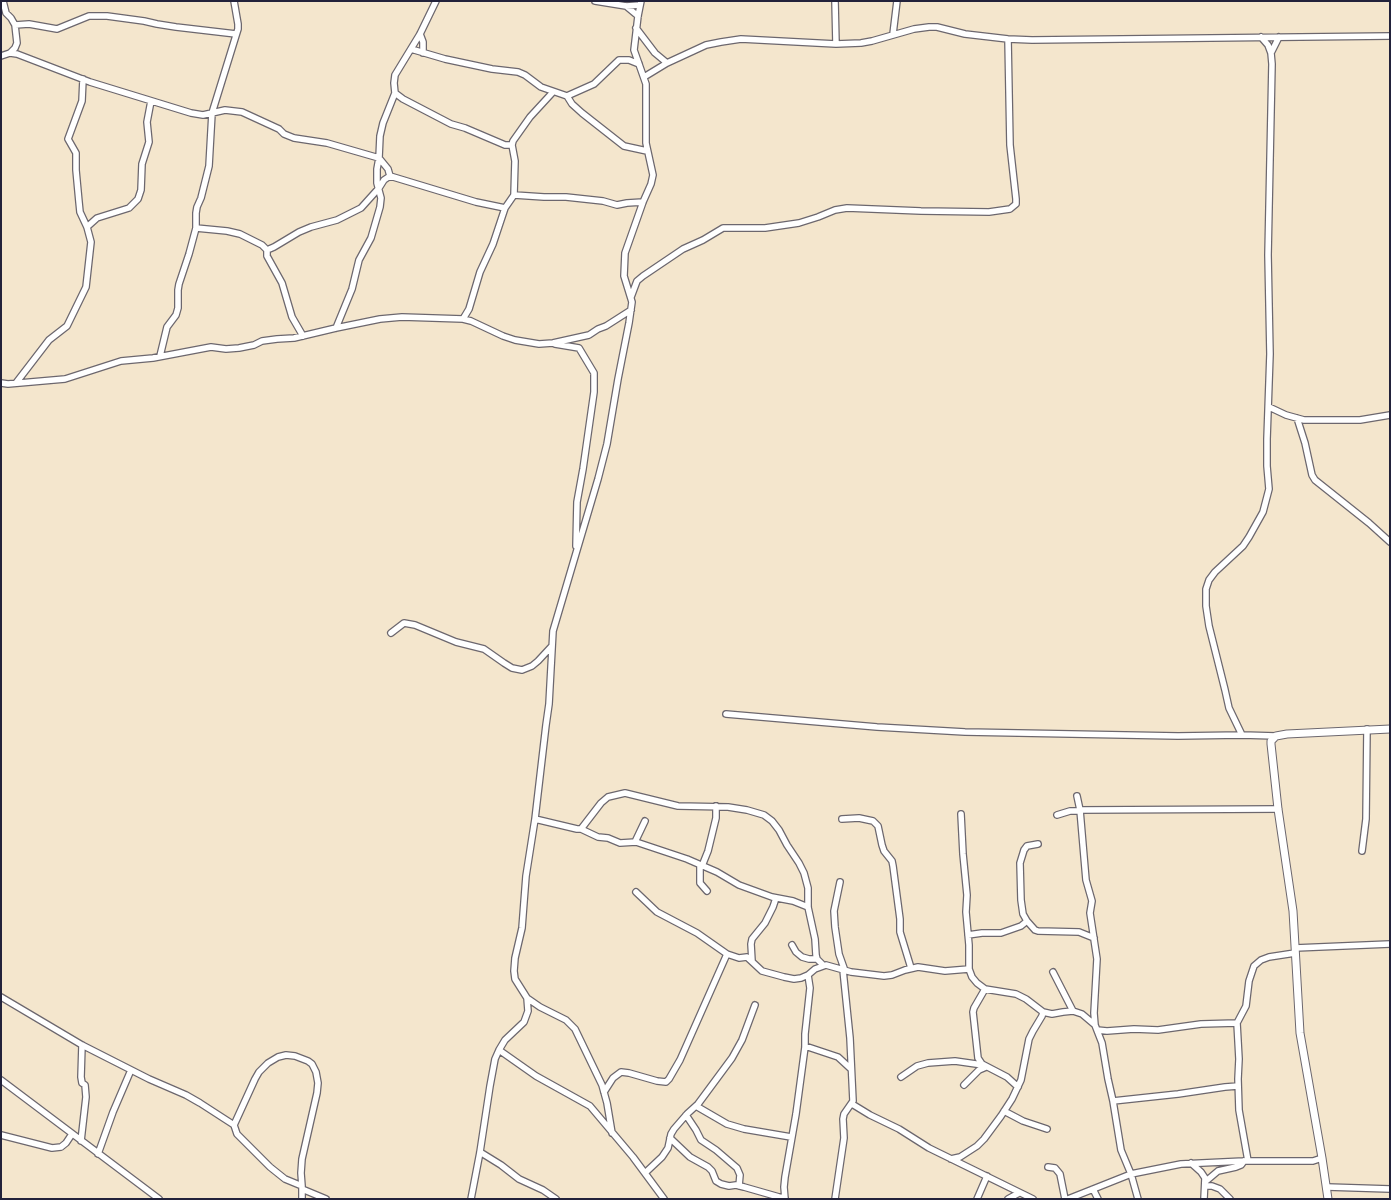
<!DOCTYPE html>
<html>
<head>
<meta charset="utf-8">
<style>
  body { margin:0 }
  #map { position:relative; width:1391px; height:1200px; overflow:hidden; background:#f4e6cd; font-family:Mali,sans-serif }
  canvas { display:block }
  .frame { position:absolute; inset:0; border:2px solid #22223b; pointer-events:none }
</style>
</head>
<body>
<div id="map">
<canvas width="1391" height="1200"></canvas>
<div class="frame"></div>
</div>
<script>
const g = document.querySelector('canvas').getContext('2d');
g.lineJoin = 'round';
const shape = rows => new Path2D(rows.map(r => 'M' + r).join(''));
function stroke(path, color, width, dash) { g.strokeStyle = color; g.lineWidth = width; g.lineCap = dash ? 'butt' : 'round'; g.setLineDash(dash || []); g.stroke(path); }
const minor = shape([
  [595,1,626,6,640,5],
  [835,1,836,44],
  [626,6,638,16],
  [15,25,29,24,57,29,89,16,107,16,144,21,157,24,176,27,236,34],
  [636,28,655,53,667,63],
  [420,34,423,42,423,53],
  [893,34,897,1],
  [411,49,445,59,492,69,518,72,525,75,541,87,567,96,572,104,582,113,624,146,647,151],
  [10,53,17,54,90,82,191,113,203,115,225,110,242,112,279,129,284,134,294,138,327,143,379,158,388,169,390,176],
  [1271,53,1279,37],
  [1,56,10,53,15,48,17,43,15,25,11,18,6,13,3,1],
  [644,77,667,63,706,45,721,42,741,39,836,44,861,43,872,41,914,29,929,27,937,27,965,34,1008,39,1032,40,1390,36],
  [395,93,403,99,451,124,465,128,505,145,512,145],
  [567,96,594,84,619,60,629,60,639,64],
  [514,195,544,197,566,197,603,201,617,205,627,203,643,202],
  [87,227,97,218,129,208,138,199,141,190,142,164,149,142,147,122,151,101],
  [196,228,227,231,240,234,262,245,267,250,267,256,282,283,292,317,303,336],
  [267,250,274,247,299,232,311,227,337,220,361,208,379,188,384,180,390,176,476,202,505,208],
  [631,297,637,281,643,276,683,249,703,240,723,228,765,228,799,223,818,217,835,210,847,208,921,211,989,212,1010,209,1016,204,1016,199,1010,145,1008,39],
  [463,319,469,309,480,272,493,244,505,208,514,195,515,161,512,145,513,141,530,117,553,92],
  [336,328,352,289,359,260,371,238,380,207,381,198,377,183,377,169,379,158,380,136,383,123,395,93,394,83,395,75,420,34,436,1],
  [555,344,579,348,594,373,594,392,583,469,577,502,576,546],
  [160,356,167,327,176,315,178,308,178,290,179,284,189,254,196,228,196,213,197,207,201,198,209,166,212,113,238,29,238,24,234,1],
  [1,383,8,384,65,379,121,361,153,358,211,347,226,349,239,348,254,345,262,341,277,339,294,338,336,328,380,319,402,317,463,319,471,321,503,336,515,340,539,344,553,343,589,335,598,329,606,326,631,310],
  [16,383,49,340,67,326,86,287,91,242,87,227,80,212,79,202,76,170,76,153,68,139,82,101,83,79],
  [1269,407,1286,415,1304,420,1360,420,1390,415],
  [1297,418,1305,443,1312,475,1315,480,1369,523,1390,542],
  [391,633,404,623,415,625,456,642,484,649,504,663,512,668,522,670,532,666,538,661,551,647],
  [726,714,877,727,965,732,1178,736,1242,735,1276,736],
  [1242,735,1229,708,1225,690,1209,626,1206,606,1206,589,1209,580,1215,572,1243,546,1249,537,1263,512,1269,489,1267,466,1267,439,1270,354,1268,255,1272,64,1271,53,1268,45,1261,37],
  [1077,796,1080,810,1086,880,1092,901,1090,913,1097,959,1094,1013,1095,1025,1102,1043,1108,1079,1113,1101,1121,1150,1131,1174,1138,1199],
  [1080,810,1278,809],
  [961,814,963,854,967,895,966,912,969,945,969,969,972,977,977,983,985,989,1016,994,1026,999,1043,1012,1052,1014,1063,1012,1073,1011,1082,1014,1095,1025],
  [1057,815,1070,811,1080,811],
  [535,819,577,829,581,829,601,803,608,797,625,793,678,806,728,807,747,810,764,815,772,821,779,830,787,845,799,863,804,873,808,888,808,907,815,939,816,955,817,959,823,965],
  [842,819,859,818,873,821,878,826,882,845,884,851,892,861,893,866,900,919,900,932,911,968],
  [581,829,598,837,608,838,620,843,636,842,687,859,717,872,739,885,772,897,793,901,808,907],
  [635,842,645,821],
  [1038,844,1027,846,1024,850,1020,863,1021,900,1023,914,1027,921,1035,930,1038,931,1079,932,1094,938],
  [1362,851,1366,819,1367,729],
  [700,865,700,883,707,891],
  [702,866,708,851,716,818,716,806],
  [840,882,834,911,835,927,839,954,845,971],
  [636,892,657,912,697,933,727,954,739,958,747,957,762,971,784,977,794,979,801,978,808,975,815,969,826,965,851,972,884,976,892,975,905,970,918,967,945,971,969,969],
  [968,935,982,933,1001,933,1021,926,1027,921],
  [792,945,796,952,802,957,809,959,817,959],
  [1295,948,1390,944],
  [752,961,751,944,752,939,765,923,773,907,776,898],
  [1053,972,1073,1011],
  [985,989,974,1008,973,1012,978,1058,982,1064,1007,1077,1018,1087],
  [1,997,82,1045,149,1079,186,1095,200,1103,234,1125,237,1134,270,1167,285,1179,302,1186,302,1189,326,1199],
  [527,998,540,1007,566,1020,575,1029,602,1085,607,1103,612,1133],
  [1097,1030,1107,1031,1134,1029,1158,1030,1201,1024,1237,1023],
  [805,1046,838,1057,851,1069],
  [499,1050,536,1076,590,1106,633,1157,664,1199],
  [901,1077,917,1066,928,1063,955,1061,983,1065],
  [1,1080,159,1199],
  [964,1085,979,1070,986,1067],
  [604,1092,613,1078,621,1072,629,1073,657,1081,666,1082,669,1079,680,1060,727,954],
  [1113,1101,1178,1094,1225,1087,1238,1086],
  [852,1104,870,1115,899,1129,929,1148,1033,1199],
  [696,1106,727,1124,744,1129,791,1137],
  [1004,1111,1023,1121,1047,1129],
  [686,1115,696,1130,701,1140,716,1150,737,1168,740,1175,739,1186],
  [234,1125,255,1079,259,1072,268,1063,278,1057,286,1055,295,1056,308,1061,312,1064,316,1072,318,1083,317,1093,302,1159,301,1173,302,1186],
  [1,1135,52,1148,61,1147,66,1143,72,1134],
  [670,1138,690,1157,708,1167,712,1171,716,1181,721,1184,729,1186,736,1185,744,1187,779,1197,785,1198],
  [81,1141,86,1097,85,1085,82,1083,81,1077,82,1045],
  [480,1152,501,1165,519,1179,543,1190,556,1199],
  [98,1154,113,1112,131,1070],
  [951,1159,960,1157,977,1146,984,1139,1001,1116,1012,1099,1021,1080,1029,1039,1033,1031,1042,1016,1043,1012],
  [1248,1161,1239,1110,1238,1079,1239,1059,1237,1023,1246,1006,1249,981,1254,966,1261,960,1269,957,1295,953],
  [1191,1163,1201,1172,1205,1178,1204,1199],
  [1048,1167,1055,1168,1060,1174,1065,1199],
  [645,1173,662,1157,668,1148,671,1134,674,1129,687,1114,698,1104,732,1058,742,1040,755,1005],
  [1205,1182,1218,1171,1236,1167,1241,1165,1244,1161],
  [1205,1186,1212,1186,1220,1189,1230,1199],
  [1327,1187,1390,1189],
  [1093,1189,1098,1199],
  [302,1199,302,1189],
  [471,1199,480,1152,490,1086,495,1059,499,1050,505,1040,524,1022,528,1011,527,998,515,979,514,971,515,958,522,928,526,876,535,819,546,725,549,704,553,631,598,479,607,444,618,379,629,323,632,302,624,276,625,253,643,202,651,184,653,175,646,143,646,84,634,50,638,16,641,1],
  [785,1199,784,1187,785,1177,796,1114,805,1047,805,1034,810,988,808,975],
  [835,1199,844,1138,843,1119,844,1114,853,1101,850,1038,843,970],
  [977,1199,987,1176],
  [1008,1199,1019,1193],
  [1068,1199,1131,1174,1181,1164,1244,1161,1313,1161,1322,1158]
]);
const tertiary = shape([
  [1328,1199,1322,1158,1300,1033,1293,911,1278,809,1271,744,1271,741,1276,736,1287,734,1390,729]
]);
stroke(minor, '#6c676e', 8);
stroke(tertiary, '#6c676e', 9);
stroke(minor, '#fff', 5.5);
stroke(tertiary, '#fff', 7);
</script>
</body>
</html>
